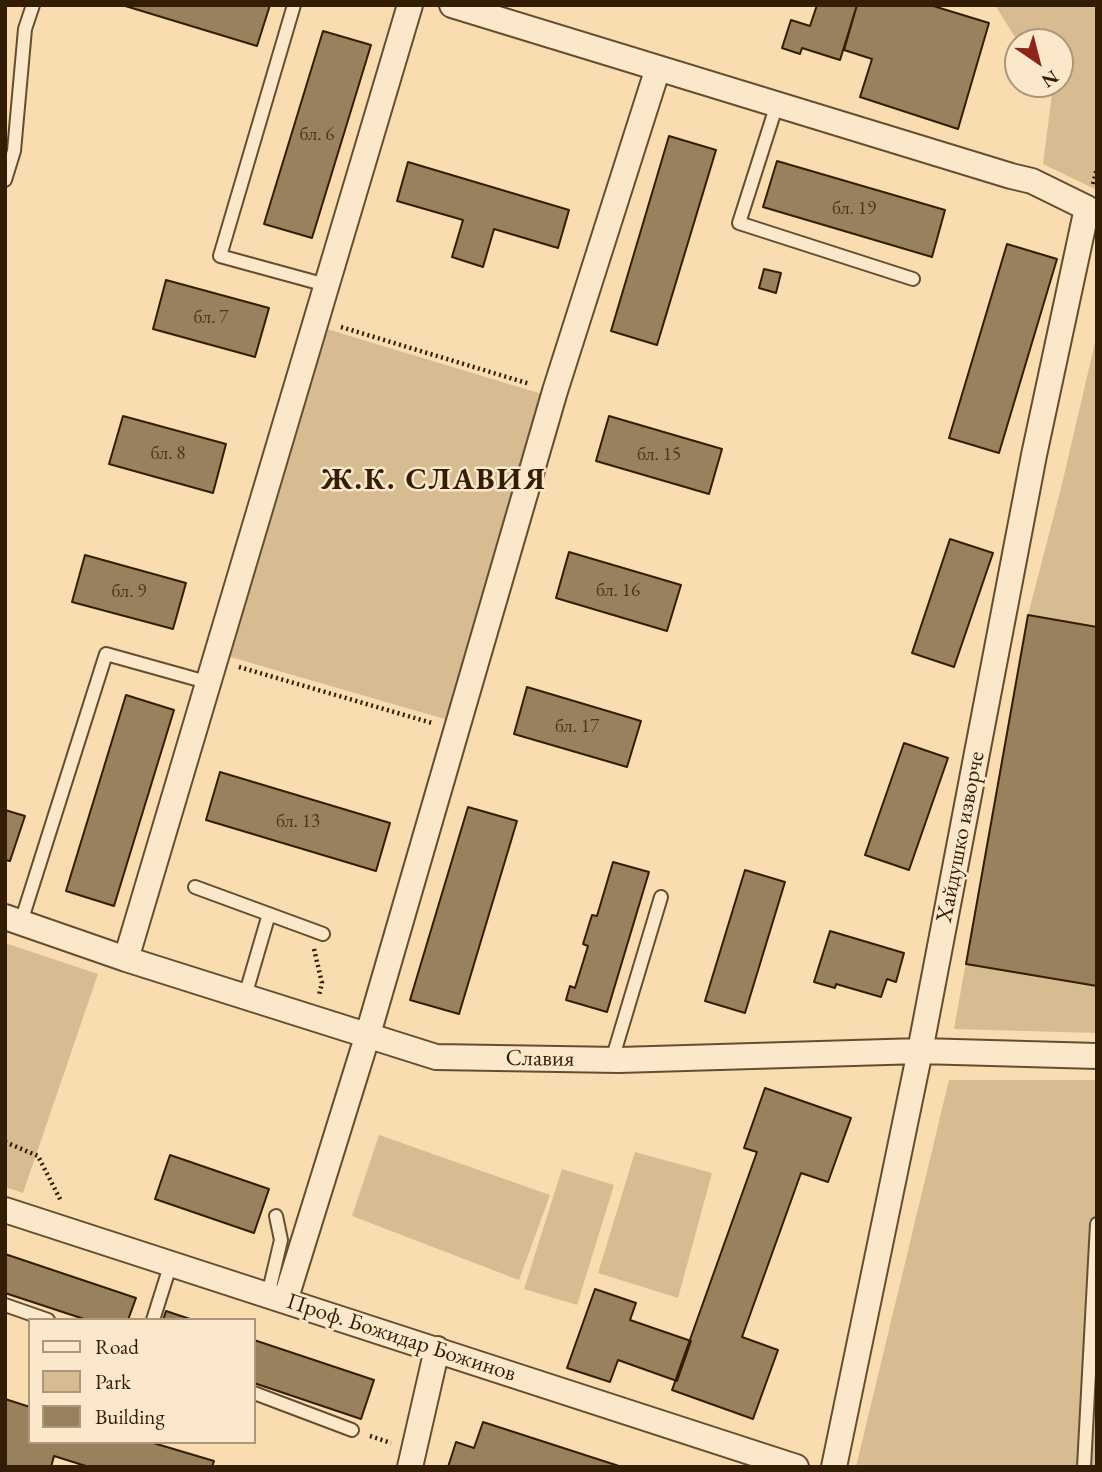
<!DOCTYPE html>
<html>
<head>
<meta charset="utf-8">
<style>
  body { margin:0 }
  #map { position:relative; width:1102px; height:1472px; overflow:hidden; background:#f9dcaf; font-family:"EB Garamond",serif }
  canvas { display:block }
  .frame { position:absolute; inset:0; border:7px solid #331e05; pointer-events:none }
  .legend { position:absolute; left:28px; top:1318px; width:228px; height:126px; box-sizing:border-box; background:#fbe8cb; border:2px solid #ab977c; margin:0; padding:9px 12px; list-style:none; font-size:21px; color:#331e05 }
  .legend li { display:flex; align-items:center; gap:14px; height:35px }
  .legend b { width:35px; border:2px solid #ab977c }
  .north { position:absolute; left:1004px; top:28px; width:70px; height:70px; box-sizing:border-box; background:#fbe8cb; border:2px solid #ab977c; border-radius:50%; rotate:145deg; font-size:19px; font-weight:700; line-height:28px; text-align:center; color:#331e05 }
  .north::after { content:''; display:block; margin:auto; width:24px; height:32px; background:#8f2418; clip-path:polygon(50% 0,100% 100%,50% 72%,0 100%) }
</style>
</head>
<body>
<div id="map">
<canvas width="1102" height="1472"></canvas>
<div class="frame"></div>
<ul class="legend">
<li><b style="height:9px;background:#fbe8cb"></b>Road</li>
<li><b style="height:19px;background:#d7bc92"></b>Park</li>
<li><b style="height:19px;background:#9a815d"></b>Building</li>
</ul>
<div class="north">N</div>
</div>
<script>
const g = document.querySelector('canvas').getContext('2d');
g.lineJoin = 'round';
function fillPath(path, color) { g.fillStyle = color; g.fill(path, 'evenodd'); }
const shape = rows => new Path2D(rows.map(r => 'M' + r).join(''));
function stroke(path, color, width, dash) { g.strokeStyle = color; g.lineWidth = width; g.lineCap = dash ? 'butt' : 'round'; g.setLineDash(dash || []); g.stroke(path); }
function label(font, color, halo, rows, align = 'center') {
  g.font = font + ' "EB Garamond",serif'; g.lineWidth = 5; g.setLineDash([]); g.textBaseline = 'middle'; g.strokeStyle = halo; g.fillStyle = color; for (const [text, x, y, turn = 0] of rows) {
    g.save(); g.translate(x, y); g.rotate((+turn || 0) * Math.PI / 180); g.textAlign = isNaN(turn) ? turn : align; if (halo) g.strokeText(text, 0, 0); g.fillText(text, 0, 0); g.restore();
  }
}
fillPath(shape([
  [995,5,1097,5,1097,190,1043,164,1052,94,1045,84,1060,84,1060,42,1018,42],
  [320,327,542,394,448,720,227,656],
  [1097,334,1097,1033,954,1029,1028,615,1062,484],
  [5,943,98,974,23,1193,5,1187],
  [949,1080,1097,1080,1097,1467,856,1467],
  [379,1135,550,1195,519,1280,352,1216],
  [635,1152,712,1173,678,1298,598,1273],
  [562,1169,614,1185,577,1305,524,1289]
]), '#d7bc92');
const building = shape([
  [122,5,270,5,257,46,122,5],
  [817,5,857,5,840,60,802,48,800,54,782,48,791,20,810,26,817,5],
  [857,5,930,5,989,23,958,129,860,97,872,59,844,50,857,5],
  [323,31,371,45,312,238,264,224,323,31],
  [669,136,716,150,657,345,611,331,669,136],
  [777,161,945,210,932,257,763,207,777,161],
  [408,162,569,210,558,248,494,229,483,267,452,257,463,220,397,201,408,162],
  [1007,244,1057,259,999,453,949,438,1007,244],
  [764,269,781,273,776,293,759,288,764,269],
  [166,280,269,308,255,357,153,329,166,280],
  [123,416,226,444,213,493,109,464,123,416],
  [609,416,722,449,709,494,596,461,609,416],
  [950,539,993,553,954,667,912,653,950,539],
  [569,552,681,585,667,631,556,598,569,552],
  [85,555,186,583,173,629,72,602,85,555],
  [1028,615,1097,627,1097,986,966,964,1028,615],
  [527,687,641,721,627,767,514,734,527,687],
  [126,695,174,710,114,906,66,891,126,695],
  [904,743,948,758,909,870,865,855,904,743],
  [220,772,390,823,376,871,206,820,220,772],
  [468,807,517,821,459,1014,410,1000,468,807],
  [5,810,25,816,10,861,5,860,5,810],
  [613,862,649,872,607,1012,566,1000,570,986,575,988,588,946,583,944,592,915,597,916,613,862],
  [745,870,785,882,745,1013,705,1001,745,870],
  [830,931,904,953,896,982,887,979,881,997,836,984,835,988,814,982,830,931],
  [765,1088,851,1118,828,1182,801,1173,742,1337,778,1350,753,1419,672,1390,757,1152,744,1148,765,1088],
  [170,1155,269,1189,254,1233,155,1199,170,1155],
  [5,1254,136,1298,128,1320,87,1320,5,1293,5,1254],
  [595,1289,636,1303,630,1320,691,1341,677,1381,618,1360,610,1382,567,1368,595,1289],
  [166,1311,193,1320,163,1320,166,1311],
  [254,1340,374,1380,361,1419,254,1383,254,1340],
  [5,1399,30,1407,30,1442,150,1442,214,1461,212,1467,89,1467,54,1456,51,1467,5,1467,5,1399],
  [483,1422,622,1467,448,1467,456,1442,474,1448,483,1422]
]);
fillPath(building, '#9a815d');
stroke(building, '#331e05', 2);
const lane = shape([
  [294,5,220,256,326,285],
  [777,104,739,223,913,279],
  [5,180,14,151,25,29,33,5],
  [195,887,323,934],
  [21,922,106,654,210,683],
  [245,996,269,914],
  [612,1060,661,897],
  [268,1295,281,1240,276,1216],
  [5,1305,48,1320],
  [153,1320,171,1263],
  [254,1393,352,1430],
  [1084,1467,1097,1224]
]);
const street = shape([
  [452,5,1011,176,1032,181,1087,208,1034,455,920,1051,834,1467],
  [5,917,126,959,436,1057,619,1060,920,1051,1097,1056],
  [126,959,410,5],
  [5,1210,796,1467],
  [285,1301,368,1034,555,391,658,68],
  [410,1467,437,1349]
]);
stroke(lane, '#644e30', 16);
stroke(street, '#644e30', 28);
stroke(shape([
  [1093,184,1097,168],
  [341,327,530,384],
  [239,667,432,723],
  [314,949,322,983,319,995],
  [5,1142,38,1156,61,1201],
  [370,1436,391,1443]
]), '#331e05', 4.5, [2, 3.5]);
stroke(lane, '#fbe8cb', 12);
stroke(street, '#fbe8cb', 24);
label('19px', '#4d371b', null, [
  ["бл. 6",317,135],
  ["бл. 19",854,209],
  ["бл. 7",211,318],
  ["бл. 8",168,454],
  ["бл. 15",659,455],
  ["бл. 16",618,591],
  ["бл. 9",129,592],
  ["бл. 17",577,727],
  ["бл. 13",298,822]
]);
label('23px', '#331e05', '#fbe8cb', [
  ["Хайдушко изворче",961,837,-79],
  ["Славия",540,1059,1],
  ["Проф. Божидар Божинов",401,1338,18]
]);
g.letterSpacing = '2px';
label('bold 30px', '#331e05', '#fbe8cb', [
  ["Ж.К. СЛАВИЯ",434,481]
]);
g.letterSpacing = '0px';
</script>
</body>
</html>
